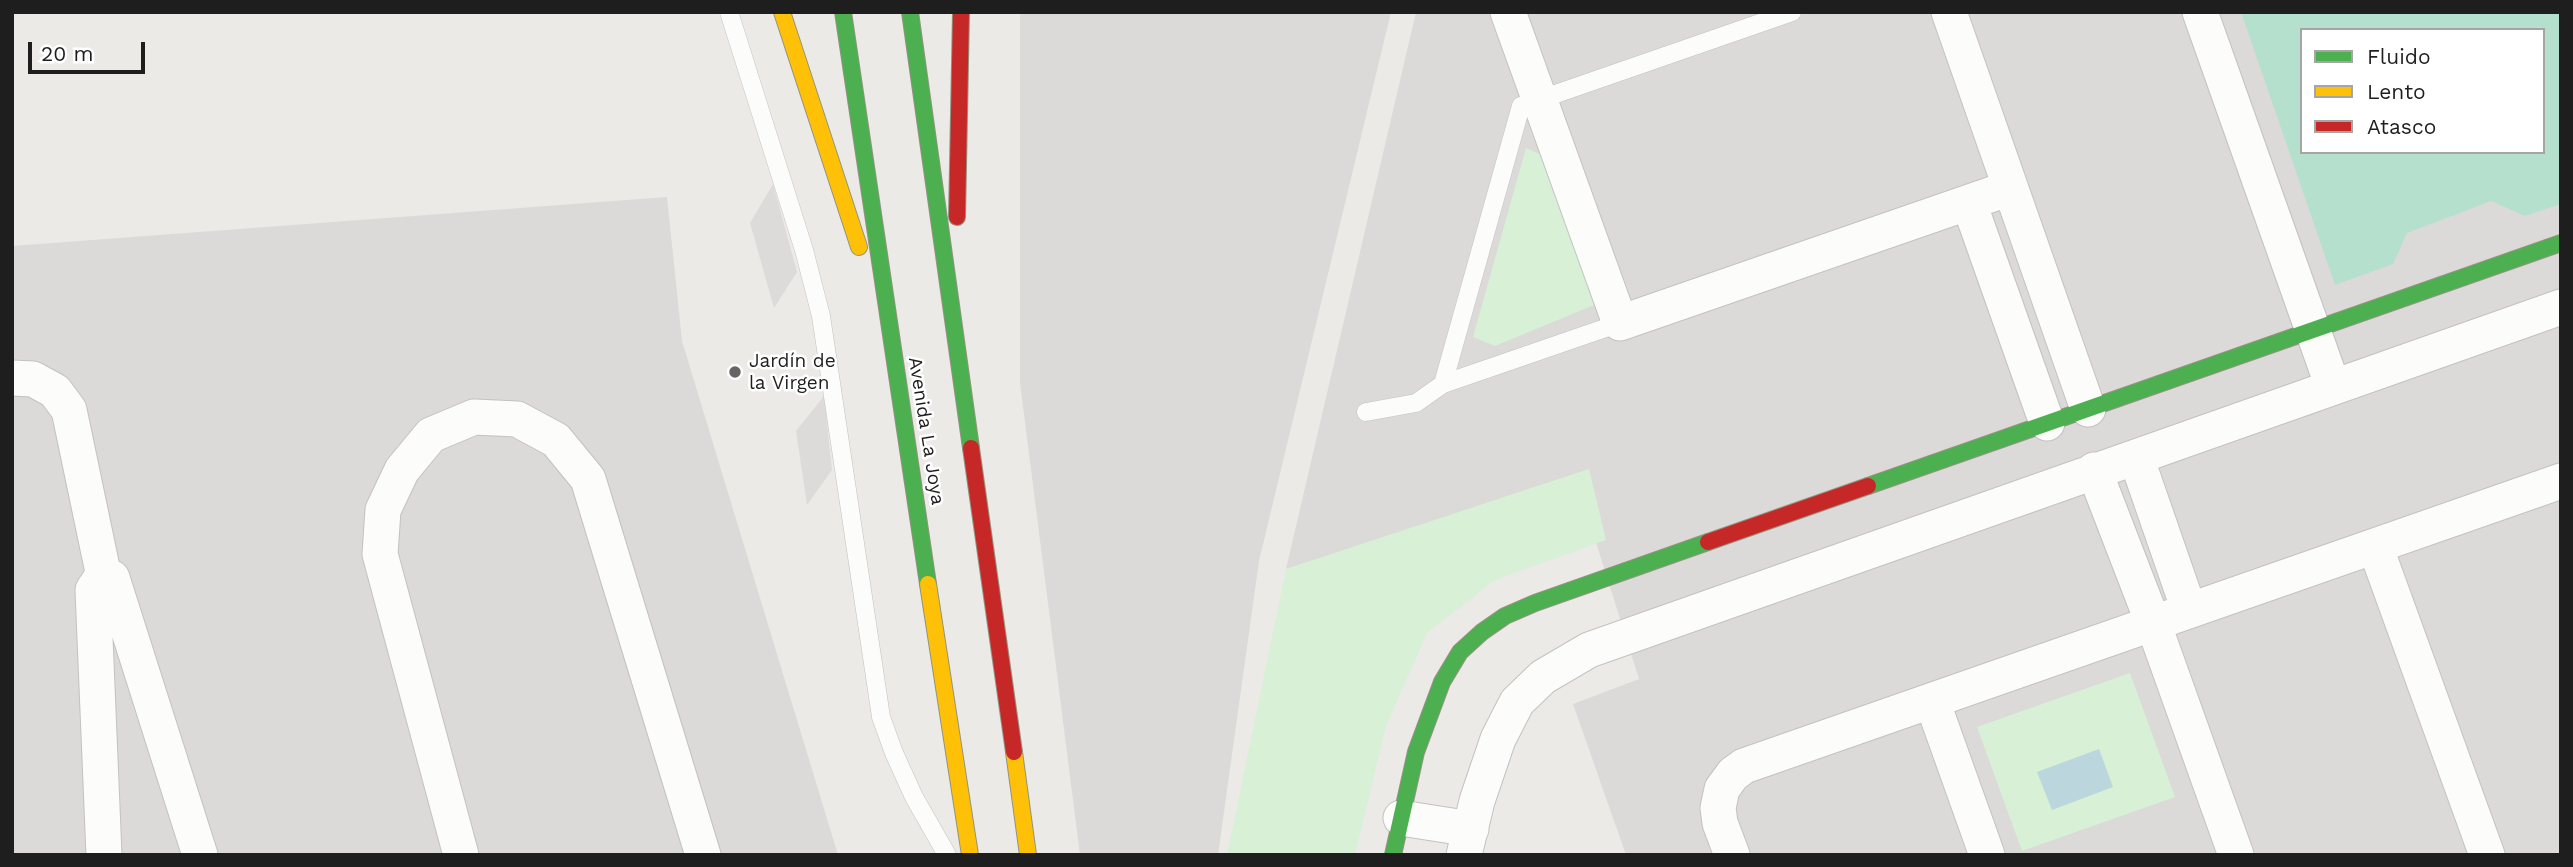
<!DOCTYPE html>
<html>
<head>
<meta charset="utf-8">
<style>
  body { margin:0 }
  #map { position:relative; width:2573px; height:867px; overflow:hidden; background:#eceae7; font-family:"Work Sans",sans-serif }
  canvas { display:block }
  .frame { position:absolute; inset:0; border:14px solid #1e1e1e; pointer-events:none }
  .legend { position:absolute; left:2300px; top:28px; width:245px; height:126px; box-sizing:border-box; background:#fff; border:2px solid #a5a5a5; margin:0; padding:9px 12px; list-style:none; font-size:21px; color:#1e1e1e }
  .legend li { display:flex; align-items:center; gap:14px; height:35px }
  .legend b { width:35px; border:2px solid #a5a5a5 }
  .scale { position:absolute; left:28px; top:42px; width:117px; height:32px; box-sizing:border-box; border:4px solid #1e1e1e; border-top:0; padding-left:9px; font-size:21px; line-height:24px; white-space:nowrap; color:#1e1e1e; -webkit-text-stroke:5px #fff; paint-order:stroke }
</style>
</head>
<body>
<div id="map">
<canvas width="2573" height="867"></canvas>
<div class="frame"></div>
<ul class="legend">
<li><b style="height:9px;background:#4caf50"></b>Fluido</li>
<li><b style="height:9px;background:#ffc107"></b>Lento</li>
<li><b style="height:9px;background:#c62828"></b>Atasco</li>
</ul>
<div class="scale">20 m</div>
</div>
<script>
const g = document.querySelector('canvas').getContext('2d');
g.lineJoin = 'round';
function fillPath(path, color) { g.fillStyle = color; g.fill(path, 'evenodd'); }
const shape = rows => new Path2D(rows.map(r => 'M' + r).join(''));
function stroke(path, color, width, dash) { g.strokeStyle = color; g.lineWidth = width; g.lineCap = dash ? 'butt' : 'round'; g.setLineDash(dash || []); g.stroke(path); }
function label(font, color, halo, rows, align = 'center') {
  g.font = font + ' "Work Sans",sans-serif'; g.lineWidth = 5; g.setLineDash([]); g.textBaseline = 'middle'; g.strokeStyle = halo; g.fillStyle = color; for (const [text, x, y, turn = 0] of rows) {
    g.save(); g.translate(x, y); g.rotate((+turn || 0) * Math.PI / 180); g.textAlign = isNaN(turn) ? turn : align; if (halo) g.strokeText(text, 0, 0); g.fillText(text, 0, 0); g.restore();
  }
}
fillPath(shape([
  [1020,12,1391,12,1259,561,1218,855,1080,855,1020,383],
  [1416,12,2561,12,2561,855,1626,855,1573,704,1639,679,1576,479,1286,569],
  [2302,30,2543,30,2543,152,2302,152],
  [667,197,682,341,838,855,12,855,12,246]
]), '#dbdad8');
fillPath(shape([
  [1526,148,1546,157,1599,303,1495,346,1473,337],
  [1589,469,1606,540,1495,580,1427,633,1386,726,1355,855,1227,855,1286,569],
  [2130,673,2175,797,2022,851,1977,727]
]), '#d7f0d6');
fillPath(shape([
  [2241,12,2561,12,2561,204,2525,216,2491,201,2407,233,2393,264,2335,285],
  [2302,30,2543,30,2543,152,2302,152]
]), '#b5e0ce');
fillPath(shape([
  [773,184,797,272,774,308,750,223],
  [824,396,832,470,807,505,796,431]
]), '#dcdbda');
fillPath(shape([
  [2099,749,2113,787,2052,810,2037,772]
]), '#bcd6dd');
const lane = shape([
  [729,12,804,250,821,316,881,717,894,753,914,797,947,855],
  [1443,384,1521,106,1792,12],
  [1366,412,1416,403,1443,384,1620,323]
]);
const street = shape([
  [1508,12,1620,323,2010,188],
  [1949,12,2088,409],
  [2200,12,2333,387],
  [1969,203,2047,423],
  [12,378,33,379,55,391,69,410,104,577],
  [2136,457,2189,610],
  [2094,470,2153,623,2236,855],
  [2375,546,2487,855],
  [1932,701,1987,855],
  [1401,818,1471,829],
  [104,855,93,590,101,578,108,576,112,578,200,855],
  [461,855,380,554,383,510,402,470,431,435,474,417,517,419,556,440,588,479,703,855],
  [1464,855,1477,801,1498,739,1517,702,1543,677,1589,650,2561,307],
  [1732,855,1720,823,1718,808,1722,789,1733,774,1744,766,2561,481]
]);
const fast = shape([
  [843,12,928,584],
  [910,12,971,448],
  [1868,486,2561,243],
  [1393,855,1416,752,1442,682,1460,652,1482,632,1505,616,1535,603,1708,542]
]);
const slow = shape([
  [782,12,859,247],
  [928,584,970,855],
  [1014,752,1028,855]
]);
const jam = shape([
  [957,217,961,12],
  [971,448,1014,752],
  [1708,542,1868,486]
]);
stroke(lane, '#c3c2c1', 19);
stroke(street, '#c3c2c1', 37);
stroke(fast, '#939480', 18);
stroke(slow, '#939480', 18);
stroke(jam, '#939480', 18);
stroke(lane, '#fcfcfb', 18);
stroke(street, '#fcfcfb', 35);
stroke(fast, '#4caf50', 16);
stroke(slow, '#ffc107', 16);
stroke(jam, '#c62828', 16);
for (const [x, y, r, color] of [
  [735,372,7,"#666564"]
]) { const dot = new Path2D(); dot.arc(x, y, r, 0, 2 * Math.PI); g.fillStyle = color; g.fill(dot); stroke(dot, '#fff', 2.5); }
label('19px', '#1e1e1e', '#fff', [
  ["Jardín de",749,361],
  ["la Virgen",749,383]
], 'left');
label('19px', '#1e1e1e', '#fff', [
  ["Avenida La Joya",926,431,81]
]);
</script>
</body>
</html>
